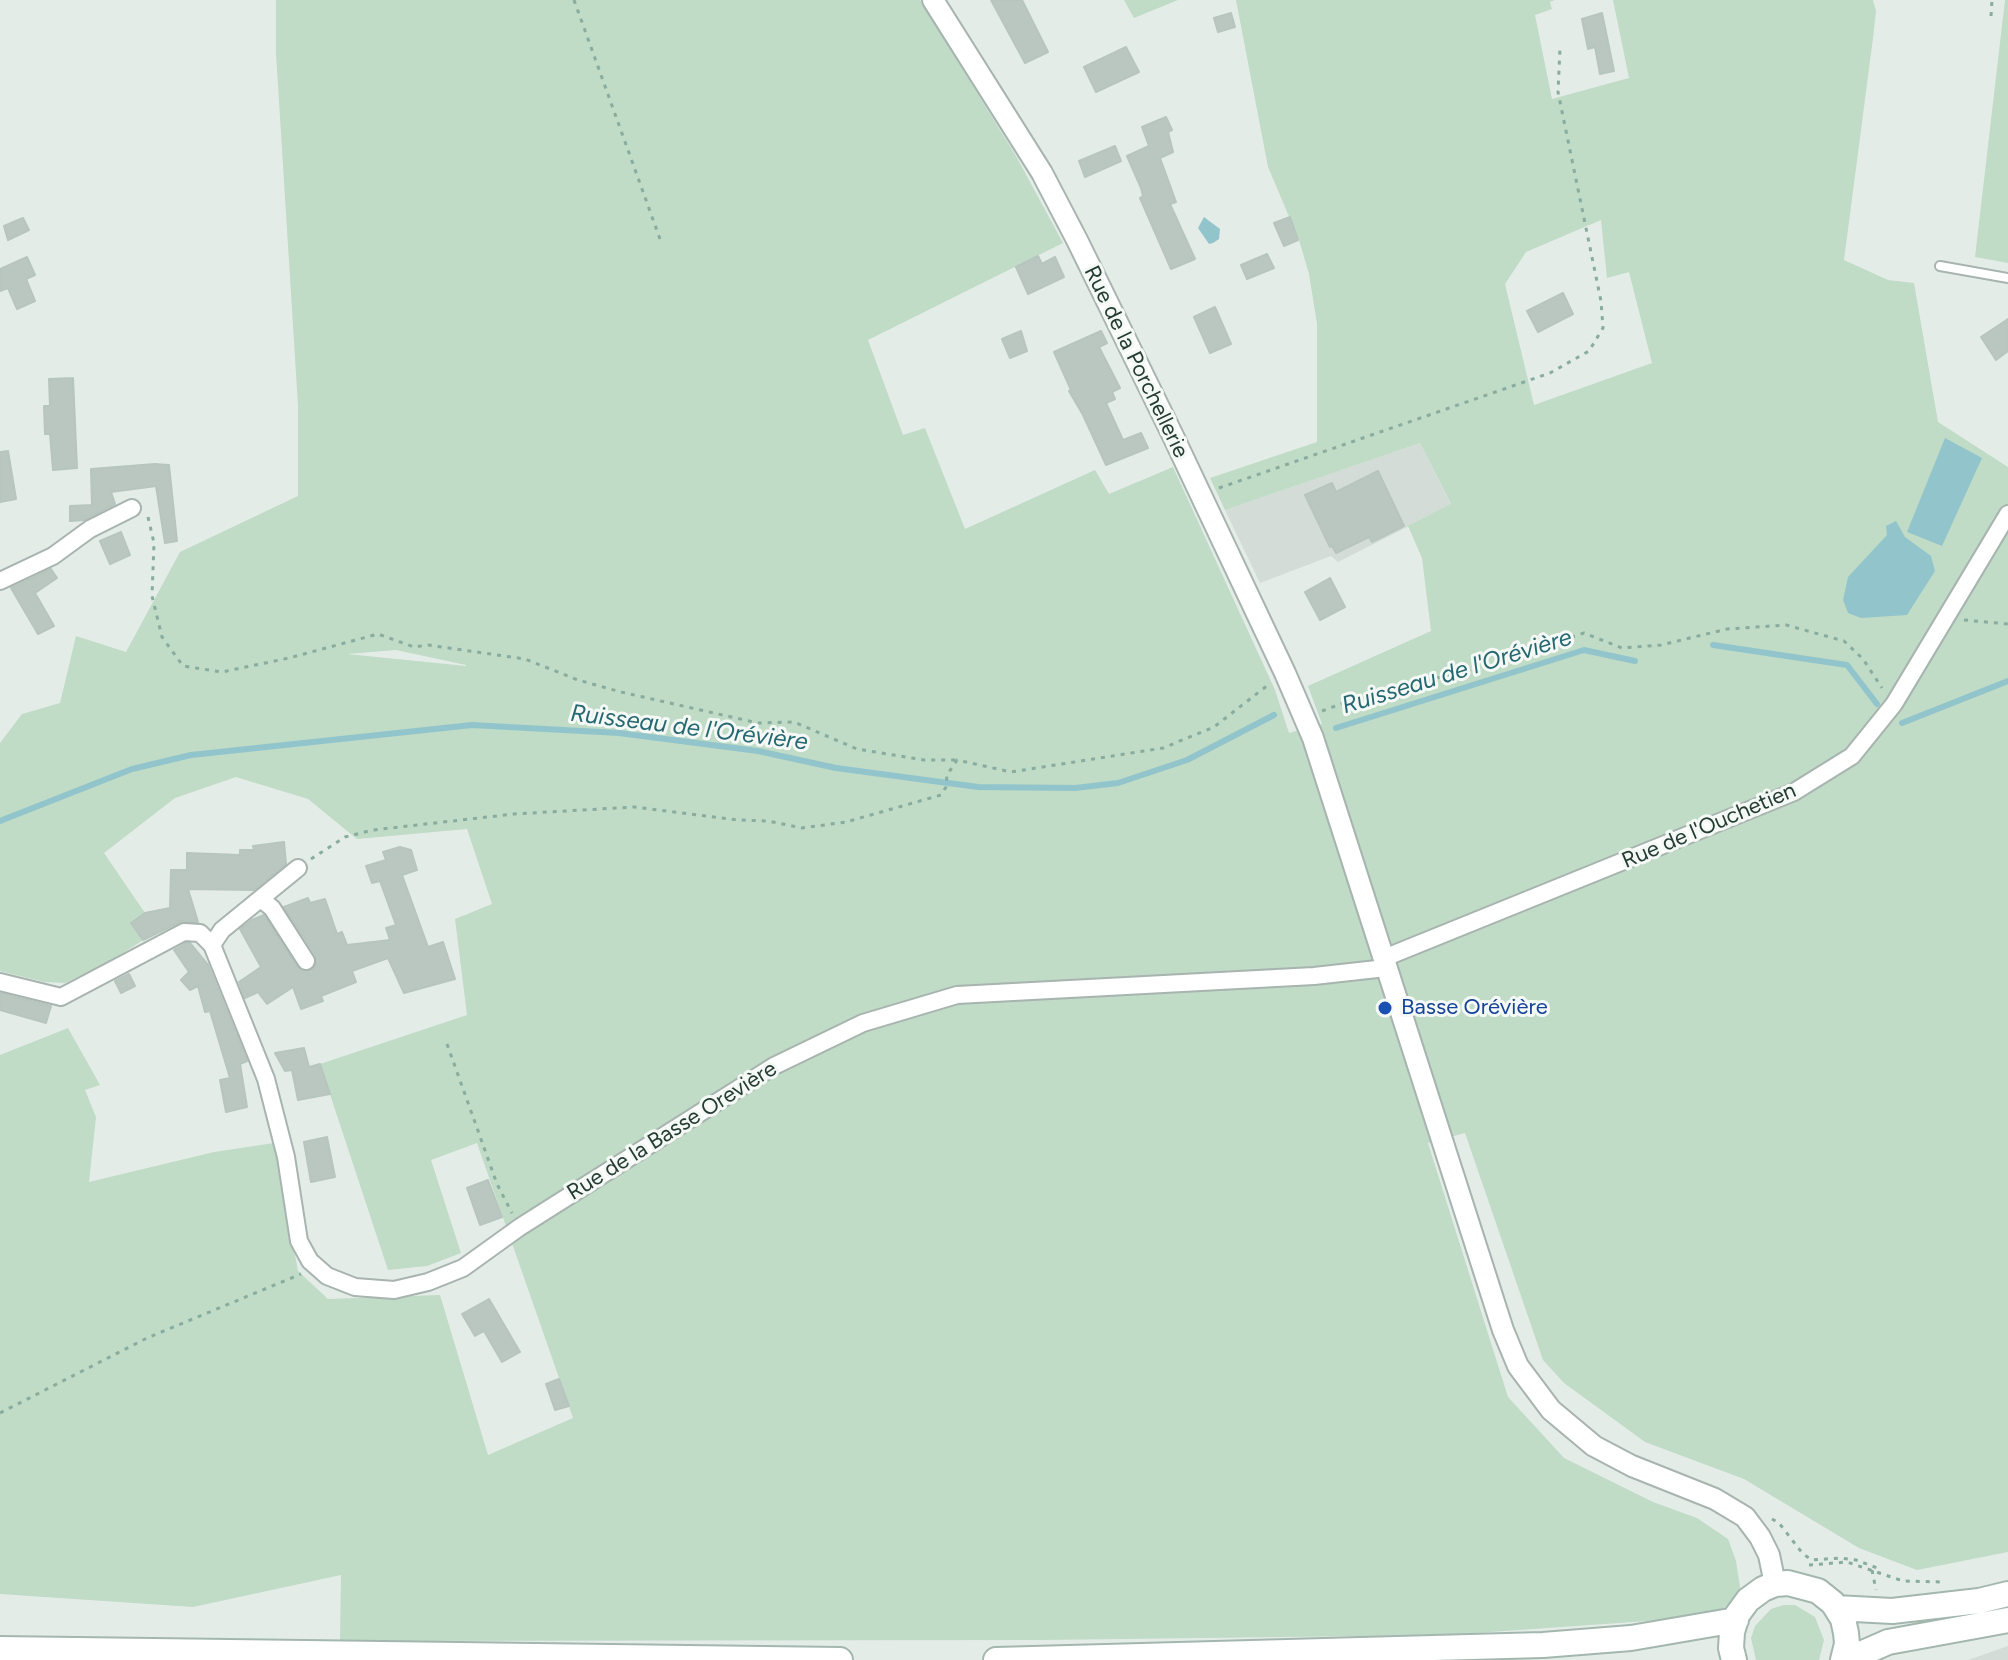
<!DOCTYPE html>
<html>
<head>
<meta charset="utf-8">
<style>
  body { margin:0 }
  canvas { display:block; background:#e4ece8 }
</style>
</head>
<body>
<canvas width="2008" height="1660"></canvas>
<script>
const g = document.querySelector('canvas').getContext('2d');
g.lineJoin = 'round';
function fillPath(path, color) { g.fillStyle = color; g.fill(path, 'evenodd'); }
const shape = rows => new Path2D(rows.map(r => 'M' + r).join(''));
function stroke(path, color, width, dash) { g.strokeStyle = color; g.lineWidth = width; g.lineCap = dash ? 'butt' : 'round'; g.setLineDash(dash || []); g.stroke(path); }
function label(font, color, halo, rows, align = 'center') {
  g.font = font + ' Figtree,sans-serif'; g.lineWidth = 6; g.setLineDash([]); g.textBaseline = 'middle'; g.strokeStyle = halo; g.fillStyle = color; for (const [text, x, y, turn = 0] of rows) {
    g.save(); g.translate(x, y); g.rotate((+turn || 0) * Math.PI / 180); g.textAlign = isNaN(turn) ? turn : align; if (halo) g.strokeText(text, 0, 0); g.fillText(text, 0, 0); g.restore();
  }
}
fillPath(shape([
  [1420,443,1451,505,1338,562,1331,556,1260,583,1225,510],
  [2008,1646,2008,1660,1968,1660]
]), '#d3dcd7');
fillPath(shape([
  [276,0,920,0,1016,156,1063,243,868,340,903,435,925,428,965,529,1095,470,1109,494,1173,467,1275,690,1289,733,1322,724,1308,686,1431,631,1422,558,1408,526,1451,504,1420,443,1225,510,1210,478,1317,442,1317,324,1309,274,1299,240,1268,167,1236,0,1555,0,1550,2,1552,9,1535,15,1552,99,1629,78,1613,0,1873,0,1876,11,1873,38,1844,260,1888,280,1914,283,1938,422,2008,467,2008,1552,1917,1570,1859,1548,1744,1479,1645,1442,1564,1383,1543,1360,1465,1133,1428,1143,1508,1397,1564,1458,1653,1502,1697,1518,1728,1539,1736,1561,1741,1593,1724,1608,1690,1618,1448,1635,1040,1640,340,1641,341,1575,193,1607,0,1594,0,1055,68,1028,100,1085,85,1090,96,1117,89,1182,214,1152,274,1143,298,1271,328,1299,440,1295,488,1455,573,1418,477,1143,431,1160,461,1253,427,1266,388,1270,320,1064,467,1015,455,919,492,904,467,829,357,839,308,799,236,777,175,798,104,853,145,913,131,923,143,940,111,961,65,983,44,982,0,971,0,743,22,714,60,703,76,636,126,652,180,552,298,496,298,406,276,53],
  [1601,220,1607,278,1629,272,1652,363,1534,405,1505,284,1526,252],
  [396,650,466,665,466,666,347,654],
  [1124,0,1178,0,1134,18],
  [2005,0,2008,0,2008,263,1975,257],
  [1783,1605,1795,1605,1815,1617,1824,1640,1819,1660,1756,1660,1751,1638,1755,1626,1771,1609]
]), '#c0dbc6');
fillPath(shape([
  [1204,217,1220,229,1219,239,1213,243,1209,244,1198,228],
  [1945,438,1982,458,1942,546,1907,532],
  [1896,521,1905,537,1931,556,1935,571,1907,615,1861,618,1848,613,1843,600,1848,577,1887,535,1886,526]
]), '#92c5cb');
stroke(shape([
  [1713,645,1847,665,1877,704],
  [1902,723,2008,681],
  [1336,728,1584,650,1635,661],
  [0,821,132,769,191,755,472,725,619,733,758,751,836,768,978,787,1075,788,1118,783,1187,760,1274,715]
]), '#92c5cb', 6);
const building = shape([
  [991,0,1022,0,1048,52,1025,63,991,0],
  [1231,13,1235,27,1218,32,1214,18,1231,13],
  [1602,13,1614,71,1600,74,1595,47,1588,49,1582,19,1602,13],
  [1126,47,1139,72,1096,92,1084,67,1126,47],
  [1166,117,1172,130,1168,132,1173,152,1160,158,1176,202,1170,204,1195,259,1171,269,1140,198,1143,196,1141,188,1127,156,1149,146,1142,127,1166,117],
  [1115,146,1121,161,1085,177,1079,161,1115,146],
  [1290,217,1298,240,1284,246,1274,223,1290,217],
  [23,218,29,230,8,240,4,226,23,218],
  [1267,254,1274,268,1247,279,1241,265,1267,254],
  [1038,256,1042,264,1055,257,1064,277,1028,294,1016,267,1038,256],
  [27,257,35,275,26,279,35,301,17,309,8,288,0,291,0,269,27,257],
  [1563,293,1573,314,1538,332,1527,311,1563,293],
  [1215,307,1231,344,1210,353,1194,317,1215,307],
  [2008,319,2008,351,1996,360,1981,337,2008,319],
  [1021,331,1027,351,1010,358,1002,339,1021,331],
  [1101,331,1107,343,1099,347,1120,388,1112,392,1115,399,1106,403,1123,440,1141,433,1148,448,1106,465,1083,415,1069,391,1071,390,1054,352,1101,331],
  [73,378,77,468,53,470,50,434,45,434,44,406,50,406,49,379,73,378],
  [8,451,16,499,0,502,0,452,8,451],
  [155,464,169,465,177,541,165,543,156,486,111,492,115,504,84,520,70,521,70,506,92,505,91,469,155,464],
  [1378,471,1404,526,1372,542,1369,537,1336,553,1332,546,1330,547,1305,495,1332,483,1336,492,1378,471],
  [121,532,130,555,110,564,100,541,121,532],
  [51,569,57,578,35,593,54,626,38,634,11,588,51,569],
  [1330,578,1345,607,1320,620,1305,592,1330,578],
  [284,842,286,864,254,890,188,889,198,922,180,922,143,940,131,923,145,913,170,908,171,870,187,870,187,853,240,855,240,850,254,850,253,846,284,842],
  [400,847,411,850,417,870,402,875,428,947,443,942,455,979,404,993,388,958,352,971,356,982,321,996,323,1001,301,1009,293,987,267,1004,258,992,245,998,239,982,261,967,240,929,252,920,264,915,297,967,306,972,315,967,316,956,284,907,308,898,310,903,325,899,337,934,342,932,347,945,390,940,386,928,396,925,380,881,372,883,366,866,386,860,383,852,400,847],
  [186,943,190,943,208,965,247,1061,240,1064,247,1107,226,1112,220,1080,230,1078,210,1011,205,1012,198,986,190,990,181,980,189,972,174,950,186,943],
  [129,974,135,986,121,993,115,981,129,974],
  [0,993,51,1006,46,1023,0,1010,0,993],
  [304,1048,309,1067,320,1064,330,1094,298,1100,292,1070,285,1071,275,1053,304,1048],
  [327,1137,335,1177,311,1182,304,1142,327,1137],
  [488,1180,502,1217,480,1225,467,1188,488,1180],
  [489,1299,520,1352,502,1362,484,1331,475,1336,462,1314,489,1299],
  [559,1379,569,1406,555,1410,546,1384,559,1379]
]);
fillPath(building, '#bac7c1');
stroke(building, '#b7c5bf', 2);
const service = shape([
  [1940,266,2008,278]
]);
const minor = shape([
  [0,581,53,556,90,529,132,508],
  [262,900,272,908,306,961],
  [212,945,222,930,298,868],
  [1384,958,1794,792,1852,756,1894,704,2008,514],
  [0,982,61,997,184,932,200,933,212,945,266,1079,286,1157,299,1241,310,1261,327,1276,355,1287,394,1290,428,1282,463,1268,520,1227,774,1066,863,1023,957,995,1314,976,1386,968]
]);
const tertiary = shape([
  [933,0,1042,173,1077,240,1173,436,1285,673,1313,738,1503,1330,1518,1366,1551,1410,1594,1446,1632,1466,1715,1499,1745,1517,1760,1537,1769,1555,1775,1584]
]);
const secondary = shape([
  [1836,1608,1892,1611,1979,1601,2008,1594],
  [0,1649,840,1660],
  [996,1660,1543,1645,1631,1638,1736,1620],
  [1734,1660,1731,1648,1732,1632,1737,1615,1748,1600,1763,1589,1775,1584,1788,1583,1818,1591,1833,1603,1843,1619,1846,1633,1847,1644,1843,1660],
  [1847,1660,1888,1642,2008,1620]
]);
stroke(service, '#a7b4af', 12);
stroke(minor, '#a7b4af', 20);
stroke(tertiary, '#a7b4af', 24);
stroke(secondary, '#a4b7af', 28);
stroke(shape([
  [574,0,660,239],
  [1991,16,1992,0],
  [1219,488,1550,373,1589,351,1603,328,1601,301,1558,92,1560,48],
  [148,517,154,543,152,596,162,637,183,666,222,672,289,658,378,634,414,647,428,645,525,659,578,680,621,692,758,723,794,722,857,749,924,760,957,760],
  [1964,620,2008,624],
  [1322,711,1346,702,1490,664,1584,633,1622,648,1661,645,1727,629,1786,625,1844,641,1863,659,1882,688],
  [311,859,345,837,373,830,514,814,634,807,738,820,768,821,802,828,846,822,941,795,946,787,947,775,957,760,1011,772,1163,748,1214,727,1268,685],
  [447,1044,497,1184,512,1213],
  [0,1413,147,1338,301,1274],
  [1772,1519,1779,1523,1803,1554,1812,1560,1840,1558,1856,1560,1880,1569],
  [1809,1565,1847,1562,1903,1581,1942,1582],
  [1872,1570,1876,1590]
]), '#88ac9f', 3, [4, 6]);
stroke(service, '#fff', 8);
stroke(minor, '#fff', 16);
stroke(tertiary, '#fff', 20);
stroke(secondary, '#fff', 24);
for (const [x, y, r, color] of [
  [1385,1008,8,"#1a4fb4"]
]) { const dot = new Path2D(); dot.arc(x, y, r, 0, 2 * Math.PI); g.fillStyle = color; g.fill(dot); stroke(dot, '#f5f9f6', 3); }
label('22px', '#253c35', '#f5f9f6', [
  ["Rue de la Porchellerie",1136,362,64],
  ["Rue de l'Ouchetien",1709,826,-23],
  ["Rue de la Basse Orevière",672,1131,-32]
]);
label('22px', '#164399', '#f5f9f6', [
  ["Basse Orévière",1401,1008]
], 'left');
label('italic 24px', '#266872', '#f5f9f6', [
  ["Ruisseau de l'Orévière",1457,672,-17],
  ["Ruisseau de l'Orévière",689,728,7]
]);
</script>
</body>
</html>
